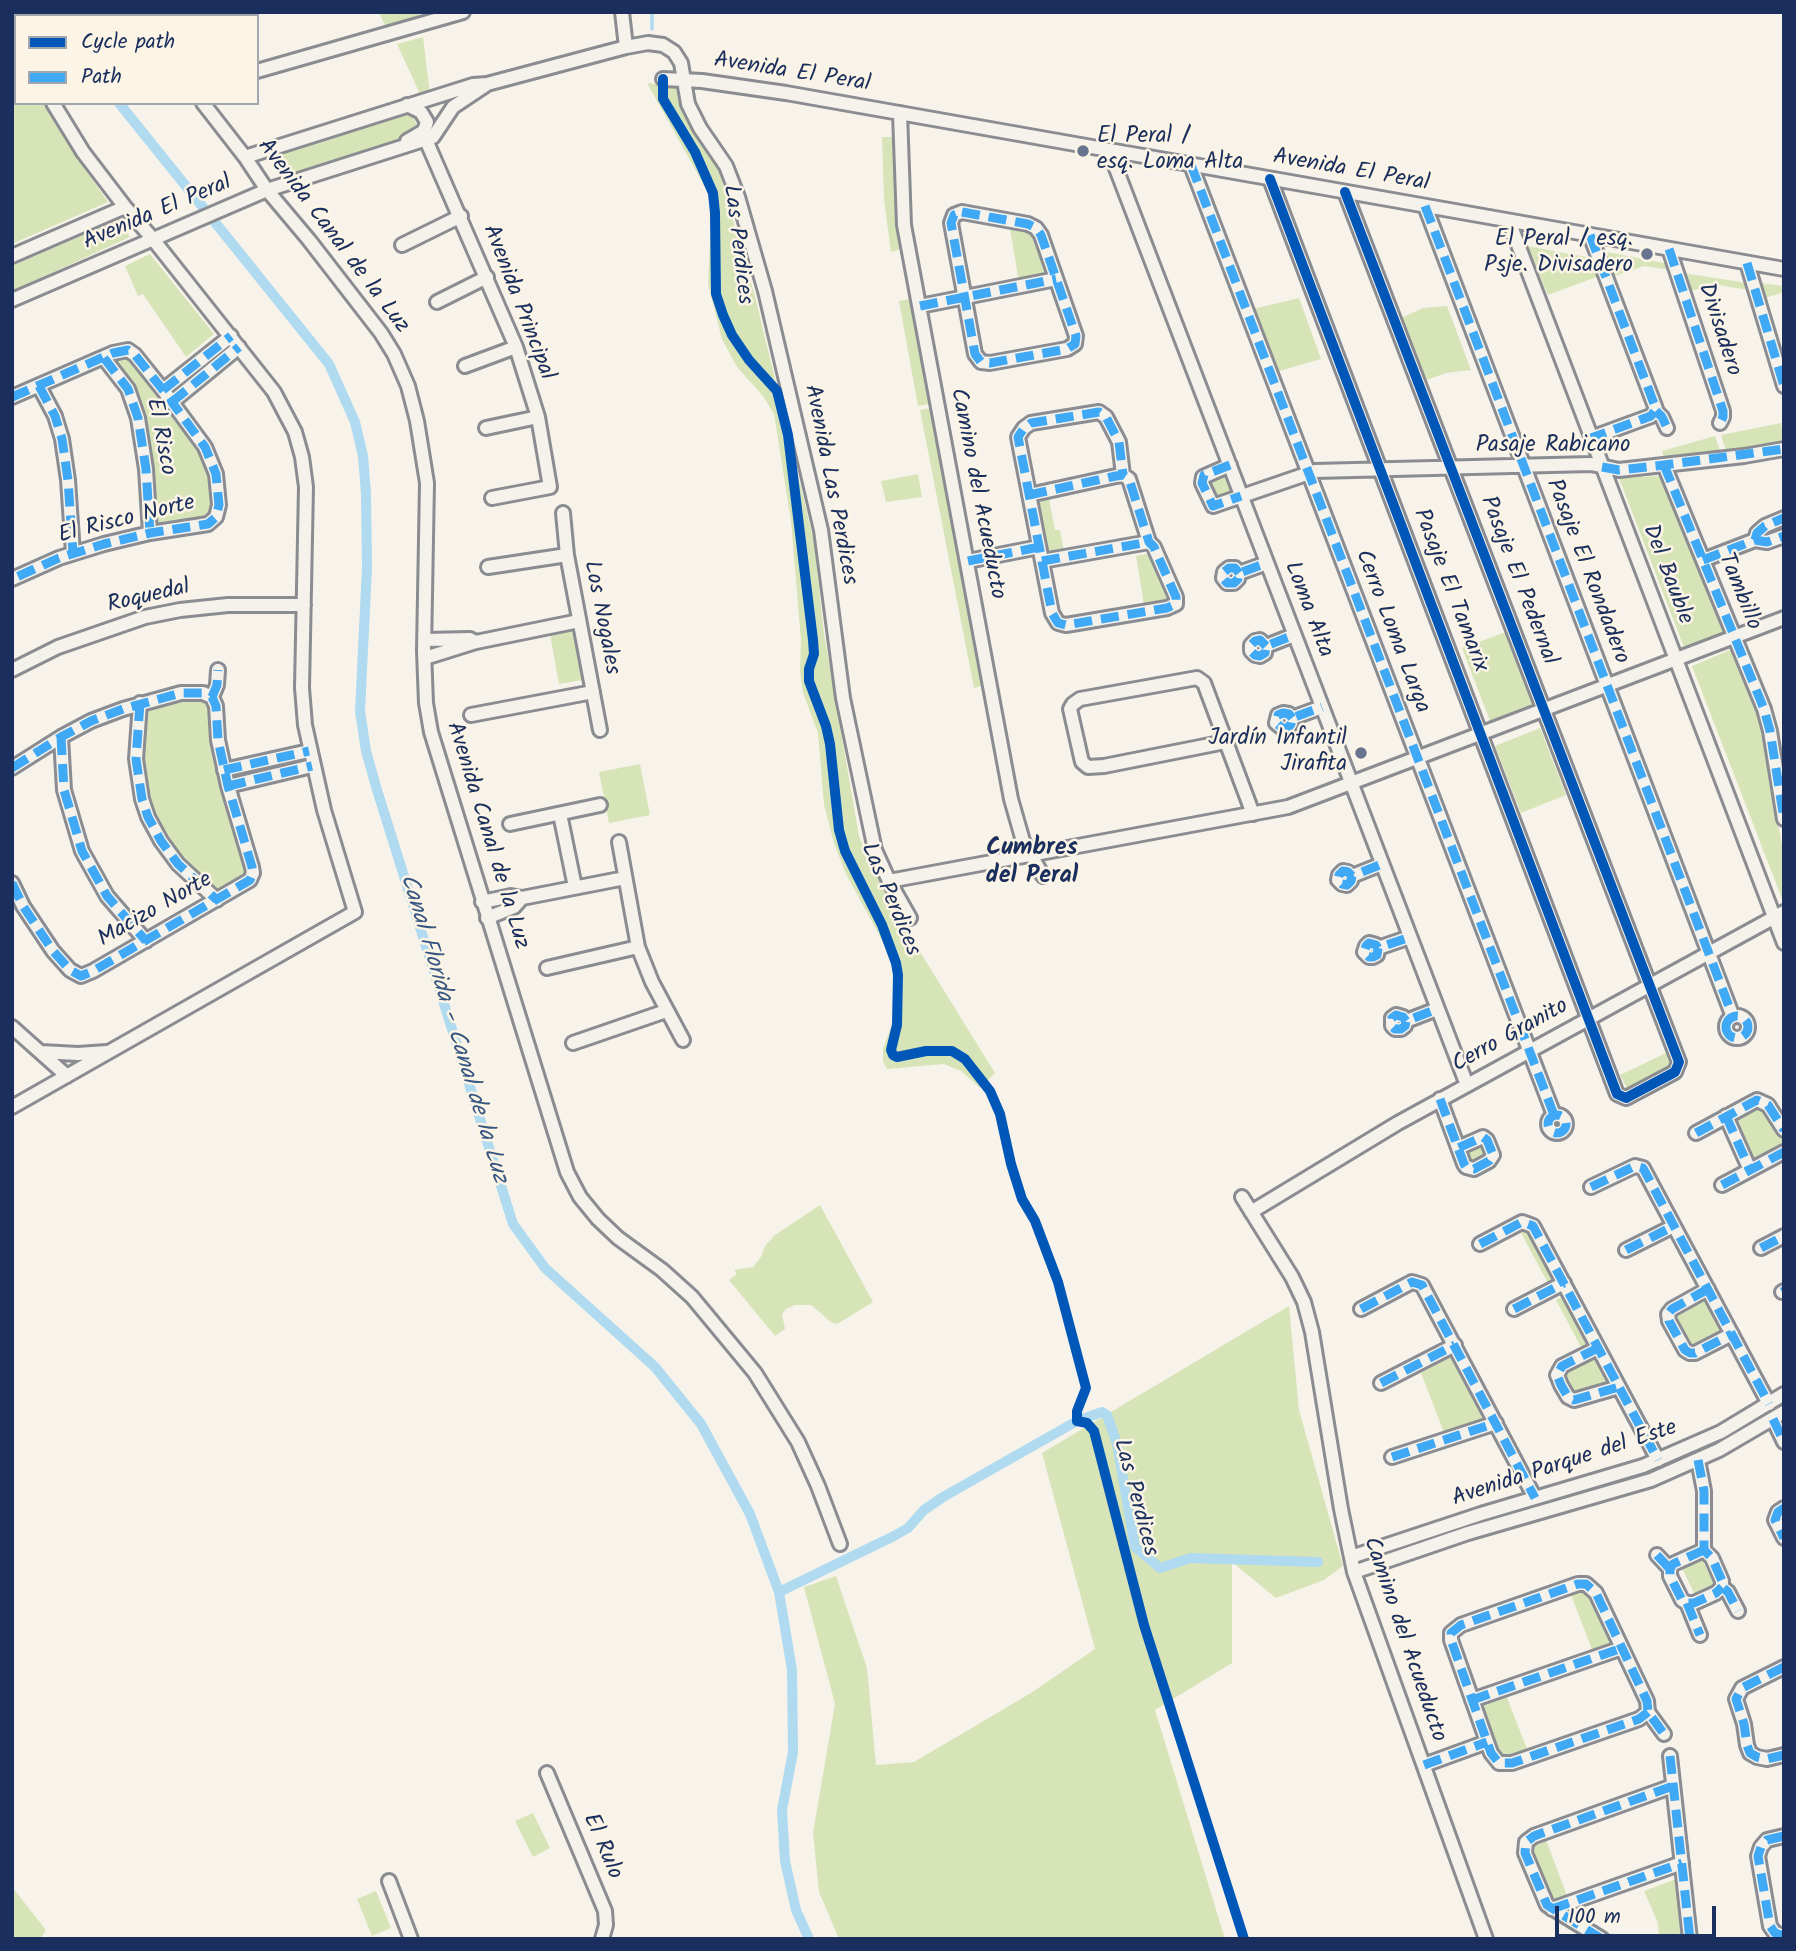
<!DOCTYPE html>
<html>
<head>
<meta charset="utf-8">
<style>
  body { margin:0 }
  #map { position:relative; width:1796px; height:1951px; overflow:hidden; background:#f7f3ea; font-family:Kalam,sans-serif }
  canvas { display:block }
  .frame { position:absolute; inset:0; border:14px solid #1b2f5e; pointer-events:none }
  .legend { position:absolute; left:14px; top:14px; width:245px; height:91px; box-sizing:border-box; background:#fcf5e5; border:2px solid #a2a6af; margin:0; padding:9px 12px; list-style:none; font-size:21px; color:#1b2f5e }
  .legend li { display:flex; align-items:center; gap:14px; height:35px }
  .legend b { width:35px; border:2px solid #a2a6af }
  .scale { position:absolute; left:1555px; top:1906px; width:161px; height:32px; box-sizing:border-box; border:4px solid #1b2f5e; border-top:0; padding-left:9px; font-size:21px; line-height:24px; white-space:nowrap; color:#1b2f5e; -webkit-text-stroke:5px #fcf5e5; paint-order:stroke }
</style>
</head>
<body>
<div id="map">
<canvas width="1796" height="1951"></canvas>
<div class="frame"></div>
<ul class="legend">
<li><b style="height:9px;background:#0057b8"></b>Cycle path</li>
<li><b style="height:9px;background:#3fa9f5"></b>Path</li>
</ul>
<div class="scale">100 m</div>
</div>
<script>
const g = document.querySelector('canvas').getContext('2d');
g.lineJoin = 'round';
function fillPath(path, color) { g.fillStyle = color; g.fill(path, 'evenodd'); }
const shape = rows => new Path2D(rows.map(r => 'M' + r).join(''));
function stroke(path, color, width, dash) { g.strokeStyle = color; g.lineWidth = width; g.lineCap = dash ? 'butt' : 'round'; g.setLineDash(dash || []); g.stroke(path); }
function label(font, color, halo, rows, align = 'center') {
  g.font = font + ' Kalam,sans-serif'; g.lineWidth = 5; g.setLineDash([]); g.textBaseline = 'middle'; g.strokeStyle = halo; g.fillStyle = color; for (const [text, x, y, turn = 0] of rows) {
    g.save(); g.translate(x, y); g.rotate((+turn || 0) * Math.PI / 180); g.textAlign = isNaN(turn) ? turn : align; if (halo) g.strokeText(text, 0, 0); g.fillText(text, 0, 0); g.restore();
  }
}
fillPath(shape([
  [379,12,418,12,419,19,387,30],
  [12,33,16,41,16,103,45,103,69,146,108,202,12,244],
  [423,37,430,94,421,96,397,44],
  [647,83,679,87,682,106,716,162,723,185,756,300,814,542,824,634,859,836,871,866,896,913,995,1073,980,1088,961,1071,944,1064,887,1069,883,1061,883,1049,895,1016,897,997,890,955,845,872,834,843,824,805,818,733,803,693,800,671,801,641,791,521,774,414,763,396,737,367,722,339,708,284,712,205,706,189],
  [403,111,413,117,418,127,399,144,293,178,276,152],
  [882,137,894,137,896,213,901,249,891,252,884,200],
  [120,219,130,237,12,291,12,266],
  [1010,229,1027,231,1033,235,1046,270,1045,275,1019,282],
  [1527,246,1592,258,1599,276,1548,295],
  [1602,251,1669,264,1671,270,1644,266,1612,277],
  [150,254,214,334,186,357,143,294,138,296,125,266],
  [1683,273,1747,283,1748,290,1713,284,1689,292],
  [1760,283,1784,286,1784,292,1765,298],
  [1299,298,1321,359,1276,372,1253,309],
  [910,299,930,404,918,406,899,301],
  [1447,306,1471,370,1446,373,1424,381,1401,318,1423,308],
  [123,357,130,360,199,449,211,480,211,509,207,516,155,525,150,457,124,375,115,361,116,359],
  [932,408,985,685,974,688,920,410],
  [1781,423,1784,442,1760,448,1726,451,1721,435],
  [1715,436,1720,451,1664,458,1662,451],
  [1225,470,1235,495,1214,503,1205,477],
  [918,474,922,497,886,502,881,481],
  [1661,476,1725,631,1685,650,1619,478],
  [1049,499,1055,530,1060,530,1064,552,1046,555,1035,501],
  [1151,553,1168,601,1144,605,1136,556],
  [574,630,583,680,559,684,550,634],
  [1506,632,1533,705,1490,721,1462,648],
  [1730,650,1758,714,1784,856,1784,904,1692,666],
  [179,699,203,700,208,704,217,769,245,867,244,876,220,889,213,889,189,868,168,841,157,820,144,778,142,759,145,710],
  [1540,728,1566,795,1521,813,1495,746],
  [640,764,650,815,609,823,599,772],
  [1668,1052,1674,1066,1628,1090,1620,1075],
  [1757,1105,1764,1105,1784,1136,1784,1146,1756,1161,1750,1159,1733,1122,1734,1117],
  [1483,1144,1489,1156,1473,1164,1467,1152],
  [820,1205,873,1302,837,1324,832,1323,811,1305,795,1305,786,1309,782,1314,785,1329,775,1336,729,1280,737,1274,734,1270,753,1267,761,1257,765,1246,775,1235],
  [1529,1228,1557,1279,1548,1283,1521,1233],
  [1566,1295,1592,1346,1583,1351,1556,1300],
  [1706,1299,1724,1331,1720,1335,1695,1347,1690,1347,1674,1322,1674,1317,1676,1313,1700,1300],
  [1289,1306,1299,1410,1343,1566,1324,1580,1276,1598,1232,1562,1232,1663,1155,1710,1225,1939,839,1939,819,1892,813,1833,835,1704,804,1587,836,1576,867,1668,876,1765,914,1762,1031,1693,1095,1649,1042,1453],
  [1452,1356,1484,1422,1445,1435,1421,1373],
  [1592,1356,1596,1358,1603,1371,1606,1383,1577,1394,1568,1392,1561,1371],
  [1784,1400,1784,1405,1752,1425,1699,1454,1653,1473,1611,1487,1466,1527,1365,1563,1361,1561,1361,1559,1504,1512,1609,1484,1650,1469,1726,1435],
  [1701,1557,1715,1587,1696,1597,1681,1566],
  [1583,1588,1591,1591,1612,1643,1611,1646,1593,1652,1571,1595],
  [1506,1695,1527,1749,1501,1758,1481,1704],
  [533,1813,550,1848,533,1857,515,1821],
  [1545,1837,1567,1896,1552,1902,1529,1843],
  [1676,1879,1681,1939,1659,1939,1658,1923,1644,1891],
  [12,1887,46,1930,40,1939,12,1939],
  [376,1891,391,1928,372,1936,357,1899]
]), '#d7e4b7');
stroke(shape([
  [652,12,652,29]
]), '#afdaef', 3.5);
stroke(shape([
  [73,12,75,16],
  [119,103,329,364,355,422,363,456,366,494,367,568,360,711,366,751,377,790,513,1224,545,1268,655,1367,701,1424,750,1514,779,1592,792,1670,793,1752,782,1810,785,1861,796,1910,809,1939],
  [779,1592,894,1536,908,1528,924,1510,943,1497,1077,1421,1102,1412,1107,1415,1117,1444,1135,1547,1160,1568,1191,1558,1318,1562]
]), '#afdaef', 10);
const street = shape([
  [146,12,147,16],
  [622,12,626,47],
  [200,16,212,12],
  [12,23,16,30],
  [257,71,463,12],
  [663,79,702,81,786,93,1784,269],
  [203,103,245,157,267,190,309,240,381,333,394,354,408,386,417,421,427,483,424,651,426,703,431,732,567,1172,580,1197,598,1219,618,1238,662,1270,692,1297,755,1373,798,1442,818,1486,840,1544],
  [900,113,904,225,1011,799,1023,841,1043,876],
  [426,140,516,347,538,417,550,487,492,498],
  [407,141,424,131,427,122,421,112,407,105],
  [1109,150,1467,1085],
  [245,157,473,85,487,84,626,47,648,43,663,45,674,52,681,63,688,104,700,128,726,166,738,197,765,291,821,530,843,698,875,850,889,881,910,918],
  [1191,165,1554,1115],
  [1270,179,1617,1094,1626,1098,1675,1072,1679,1062,1345,192],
  [1425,206,1733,1017],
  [962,212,1028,224,1036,228,1041,235,1076,336,1075,344,1067,349,990,363,981,362,975,354,951,223,954,215,962,212],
  [1509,221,1784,943],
  [1590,235,1656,409,1651,416,1591,438],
  [402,245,461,216],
  [1669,249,1723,411,1723,417,1720,423],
  [12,256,125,207],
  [1747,263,1784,386],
  [12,300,267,190,433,137,453,107,486,85],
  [437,302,487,277],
  [920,306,1056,279],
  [104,358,128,389,138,418,146,469,150,533],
  [465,366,516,347],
  [39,386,55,416,62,439,68,480,73,553],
  [163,390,231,336],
  [12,397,113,353,128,350,135,355,163,390,205,447,216,474,219,505,216,517,208,524,150,533,104,544,59,558,12,579],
  [172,402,239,347],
  [1656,411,1662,417,1667,428],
  [486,428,538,417],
  [1230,465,1203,477,1202,483,1213,506,1315,471,1591,464,1619,470,1744,456,1784,449],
  [1664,465,1764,709,1770,731,1784,819],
  [1029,495,1116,476,1123,475,1129,479,1149,542,1154,547,1176,597,1176,604,1167,608,1066,625,1058,623,1052,613,1018,437,1024,428,1031,423,1099,412,1106,417,1119,442,1123,475],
  [563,513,567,555,600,730],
  [1755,540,1757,533,1765,526,1784,518],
  [1703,560,1755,540,1767,542,1784,536],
  [968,561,1039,547],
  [1042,561,1149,542],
  [488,567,567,555],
  [1239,573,1235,568,1229,568,1224,572,1223,578,1227,583,1234,583,1238,579,1239,573,1267,563],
  [425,640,470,639,476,642],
  [1266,646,1260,640,1255,641,1251,645,1251,651,1255,655,1260,656,1265,653,1266,646,1294,635],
  [425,658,476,642,579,621],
  [12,670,58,647,145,617,180,610,228,605,304,605],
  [212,697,217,685,218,670],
  [140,703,136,759,142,799,148,817,161,841,178,864,217,900],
  [471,715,593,692],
  [1292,718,1289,714,1283,713,1278,715,1276,723,1282,728,1288,728,1291,724,1292,718,1322,707],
  [61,737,64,790,82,851,107,896,146,941],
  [1225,742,1104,766,1088,767,1082,762,1070,709,1073,704,1080,699,1197,678,1204,683,1253,814],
  [12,768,61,737,91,721,123,709,181,693,203,693,212,697],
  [224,770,309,751],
  [228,786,312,766],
  [560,814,575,887],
  [510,824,600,805],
  [619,842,638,947,652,982,683,1040],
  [1352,876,1348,872,1343,871,1339,875,1338,880,1342,884,1347,885,1351,881,1352,876,1382,864],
  [889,881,1288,807,1784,618],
  [12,883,23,906,53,951,70,970,81,976,93,971,250,880,253,873,252,867,228,786,218,740,216,706,212,697],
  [482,902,511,896,522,898,625,878],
  [487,918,514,907,522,898],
  [1378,948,1376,945,1369,943,1366,946,1364,952,1369,957,1373,957,1377,955,1378,948,1410,937],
  [547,968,638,947],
  '1726 1027a11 11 0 1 1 22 0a11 11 0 1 1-22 0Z',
  [1406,1021,1403,1017,1396,1015,1392,1018,1392,1026,1395,1029,1401,1029,1405,1026,1406,1021,1437,1009],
  [12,1027,67,1076],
  [573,1043,666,1011],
  [41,1052,78,1054,107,1052],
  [1440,1099,1464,1164,1466,1167,1474,1169,1489,1161,1493,1155,1487,1140,1483,1137,1458,1148],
  [12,1107,355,912,324,810,305,725,302,688,306,487,302,457,295,432,274,392,152,238,125,207,83,152,53,103],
  '1548 1124a9 9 0 1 1 18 0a9 9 0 1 1-18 0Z',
  [1726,1116,1750,1170],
  [1696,1133,1757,1100,1768,1105,1784,1130],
  [1722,1185,1784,1152],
  [1591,1187,1635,1166,1643,1168,1769,1404],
  [1242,1197,1292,1277,1304,1302,1312,1332,1341,1509,1354,1572,1486,1939],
  [1251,1212,1398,1123,1784,912],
  [1480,1244,1522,1222,1533,1226,1658,1460],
  [1761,1248,1784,1236],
  [1626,1250,1674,1226],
  [1708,1289,1672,1309,1668,1314,1669,1321,1685,1350,1690,1353,1695,1353,1732,1334],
  [1782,1292,1784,1291],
  [1361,1309,1412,1282,1422,1285,1535,1498],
  [1514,1309,1564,1283],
  [1598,1348,1562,1366,1557,1375,1561,1385,1568,1397,1574,1400,1619,1387],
  [1381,1383,1455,1345],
  [1773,1419,1784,1442],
  [1392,1457,1496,1423],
  [1698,1460,1704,1491,1704,1550,1712,1558,1722,1581,1722,1587,1728,1592,1738,1611],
  [1784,1508,1778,1512,1775,1520,1784,1538],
  [1704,1550,1673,1564,1670,1569,1670,1576,1682,1600,1687,1603,1694,1603,1716,1593,1722,1587],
  [1657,1555,1670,1569],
  [1351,1557,1481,1514,1643,1466,1721,1432,1784,1394],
  [1354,1572,1468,1533,1651,1480,1719,1450,1784,1412],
  [1687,1603,1700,1635],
  [1784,1667,1742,1688,1736,1699,1744,1724,1747,1745,1750,1753,1757,1757,1767,1759,1784,1755],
  [1472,1700,1622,1648],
  [1648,1712,1639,1719,1512,1763,1499,1763,1491,1753,1451,1640,1451,1633,1461,1625,1578,1584,1586,1584,1596,1593,1647,1701,1648,1712,1664,1734],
  [1670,1756,1690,1939],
  [1424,1765,1487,1742],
  [547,1773,605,1911,606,1925,602,1939],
  [1784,1836,1767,1840,1761,1847,1758,1856,1770,1926,1775,1933,1784,1936],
  [389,1881,411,1939],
  [1552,1909,1682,1863],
  [1602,1939,1547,1905,1525,1853,1526,1842,1534,1836,1673,1786]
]);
stroke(street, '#8a8c91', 18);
stroke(street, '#f5f2ec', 12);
stroke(shape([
  [1191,165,1554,1115],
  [1425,206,1733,1017],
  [962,212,1028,224,1036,228,1041,235,1076,336,1075,344,1067,349,990,363,981,362,975,354,951,223,954,215,962,212],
  [1590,235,1656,409,1651,416,1591,438],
  [1669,249,1723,411,1723,417,1720,423],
  [1747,263,1784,386],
  [920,306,1056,279],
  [104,358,128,389,138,418,146,469,150,533],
  [39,386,55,416,62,439,68,480,73,553],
  [163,390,231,336],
  [12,397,113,353,128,350,135,355,163,390,205,447,216,474,219,505,216,517,208,524,150,533,104,544,59,558,12,579],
  [172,402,239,347],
  [1656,411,1662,417,1667,428],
  [1230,465,1204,475,1202,483,1213,506,1241,496],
  [1664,465,1764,709,1770,731,1784,819],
  [1602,467,1619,470,1664,465,1784,449],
  [1029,495,1116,476,1123,475,1129,479,1149,542,1154,547,1176,597,1176,604,1167,608,1066,625,1058,623,1052,613,1018,437,1024,428,1031,423,1099,412,1106,417,1119,442,1123,475],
  [1755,540,1757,533,1765,526,1784,518],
  [1703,560,1755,540,1767,542,1784,536],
  [968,561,1039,547],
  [1042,561,1149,542],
  [1239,573,1235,568,1229,568,1224,572,1223,578,1227,583,1234,583,1238,579,1239,573,1267,563],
  [1266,646,1260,640,1255,641,1251,645,1251,651,1255,655,1260,656,1265,653,1266,646,1294,635],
  [212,697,217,685,218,670],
  [140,703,136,759,142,799,148,817,161,841,178,864,217,900],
  [1292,718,1289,714,1283,713,1278,715,1276,723,1282,728,1288,728,1291,724,1292,718,1322,707],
  [61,737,64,790,82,851,107,896,146,941],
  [12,768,61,737,91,721,123,709,181,693,203,693,212,697],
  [224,770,309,751],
  [228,786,312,766],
  [1352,876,1348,872,1343,871,1339,875,1338,880,1342,884,1347,885,1351,881,1352,876,1382,864],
  [12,883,23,906,53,951,70,970,81,976,93,971,250,880,253,873,252,867,228,786,218,740,216,706,212,697],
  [1378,948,1376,945,1369,943,1366,946,1364,952,1369,957,1373,957,1377,955,1378,948,1410,937],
  '1726 1027a11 11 0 1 1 22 0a11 11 0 1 1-22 0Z',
  [1406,1021,1403,1017,1396,1015,1392,1018,1392,1026,1395,1029,1401,1029,1405,1026,1406,1021,1437,1009],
  [1440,1099,1464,1164,1466,1167,1474,1169,1489,1161,1493,1155,1487,1140,1483,1137,1458,1148],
  '1548 1124a9 9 0 1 1 18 0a9 9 0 1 1-18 0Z',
  [1726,1116,1750,1170],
  [1696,1133,1757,1100,1768,1105,1784,1130],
  [1722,1185,1784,1152],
  [1591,1187,1635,1166,1643,1168,1769,1404],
  [1480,1244,1522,1222,1533,1226,1658,1460],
  [1761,1248,1784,1236],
  [1626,1250,1674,1226],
  [1708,1289,1672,1309,1668,1314,1669,1321,1685,1350,1690,1353,1695,1353,1732,1334],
  [1782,1292,1784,1291],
  [1361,1309,1412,1282,1422,1285,1535,1498],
  [1514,1309,1564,1283],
  [1598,1348,1562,1366,1557,1375,1561,1385,1568,1397,1574,1400,1619,1387],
  [1381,1383,1455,1345],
  [1773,1419,1784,1442],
  [1392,1457,1496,1423],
  [1698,1460,1704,1491,1704,1550,1712,1558,1722,1581,1722,1587,1728,1592,1738,1611],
  [1784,1508,1778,1512,1775,1520,1784,1538],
  [1704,1550,1673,1564,1670,1569,1670,1576,1682,1600,1687,1603,1694,1603,1716,1593,1722,1587],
  [1657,1555,1670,1569],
  [1687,1603,1700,1635],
  [1784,1667,1742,1688,1736,1699,1744,1724,1747,1745,1750,1753,1757,1757,1767,1759,1784,1755],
  [1472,1700,1622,1648],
  [1648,1712,1639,1719,1512,1763,1499,1763,1491,1753,1451,1640,1451,1633,1461,1625,1578,1584,1586,1584,1596,1593,1647,1701,1648,1712,1664,1734],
  [1670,1756,1690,1939],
  [1424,1765,1487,1742],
  [1784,1836,1767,1840,1761,1847,1758,1856,1770,1926,1775,1933,1784,1936],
  [1552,1909,1682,1863],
  [1602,1939,1547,1905,1525,1853,1526,1842,1534,1836,1673,1786]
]), '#3fa9f5', 9, [18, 9]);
stroke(shape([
  [663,79,663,99,695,152,713,193,715,213,716,294,723,315,732,335,749,360,777,391,788,435,813,640,814,654,809,669,809,681,826,726,830,744,839,830,845,851,882,925,896,963,898,975,897,1025,891,1050,893,1055,897,1057,926,1051,952,1051,965,1059,990,1091,1000,1114,1011,1164,1022,1199,1035,1221,1058,1282,1086,1388,1077,1411,1077,1421,1087,1423,1094,1431,1144,1625,1244,1939],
  [1270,179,1617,1094,1626,1098,1675,1072,1679,1062,1345,192]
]), '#0057b8', 10);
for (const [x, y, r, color] of [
  [1083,151,7,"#68748f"],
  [1647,254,7,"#68748f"],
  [1361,753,7,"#68748f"]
]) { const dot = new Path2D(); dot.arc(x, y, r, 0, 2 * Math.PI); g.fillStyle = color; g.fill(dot); stroke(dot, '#fcf5e5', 2.5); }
label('23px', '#1b2f5e', '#fcf5e5', [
  ["Avenida El Peral",792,74,9],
  ["Avenida El Peral",1351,172,10],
  ["Avenida El Peral",158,214,-23],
  ["Avenida Canal de la Luz",332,237,53],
  ["Las Perdices",736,245,83],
  ["Avenida Principal",517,303,69],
  ["Divisadero",1718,330,72],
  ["El Risco",159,437,79],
  ["Pasaje Rabicano",1553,447],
  ["Avenida Las Perdices",829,485,79],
  ["Camino del Acueducto",976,494,79],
  ["El Risco Norte",127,521,-14],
  ["Pasaje El Rondadero",1586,572,69],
  ["Del Bauble",1666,575,69],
  ["Pasaje El Pedernal",1517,581,69],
  ["Pasaje El Tamarix",1449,591,69],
  ["Tambillo",1738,592,68],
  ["Roquedal",149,598,-13],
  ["Loma Alta",1307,610,69],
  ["Los Nogales",600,618,79],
  ["Cerro Loma Larga",1391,632,69],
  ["Avenida Canal de la Luz",486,836,73],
  ["Las Perdices",889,900,67],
  ["Macizo Norte",156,911,-30],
  ["Cerro Granito",1511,1037,-29],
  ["Avenida Parque del Este",1565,1465,-18],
  ["Las Perdices",1134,1498,75],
  ["Camino del Acueducto",1403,1640,71],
  ["El Rulo",601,1847,67]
]);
label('23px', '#1b2f5e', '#fcf5e5', [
  ["El Peral /",1097,138,"left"],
  ["esq. Loma Alta",1097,164,"left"],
  ["El Peral / esq.",1633,241],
  ["Psje. Divisadero",1633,267],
  ["Jardín Infantil",1347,740],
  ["Jirafita",1347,766]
], 'right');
label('bold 24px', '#1b2f5e', '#fcf5e5', [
  ["Cumbres",1032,850],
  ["del Peral",1032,878]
]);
label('italic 24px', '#385783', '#fcf5e5', [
  ["Canal Florida - Canal de la Luz",452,1029,73]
]);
</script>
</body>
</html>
